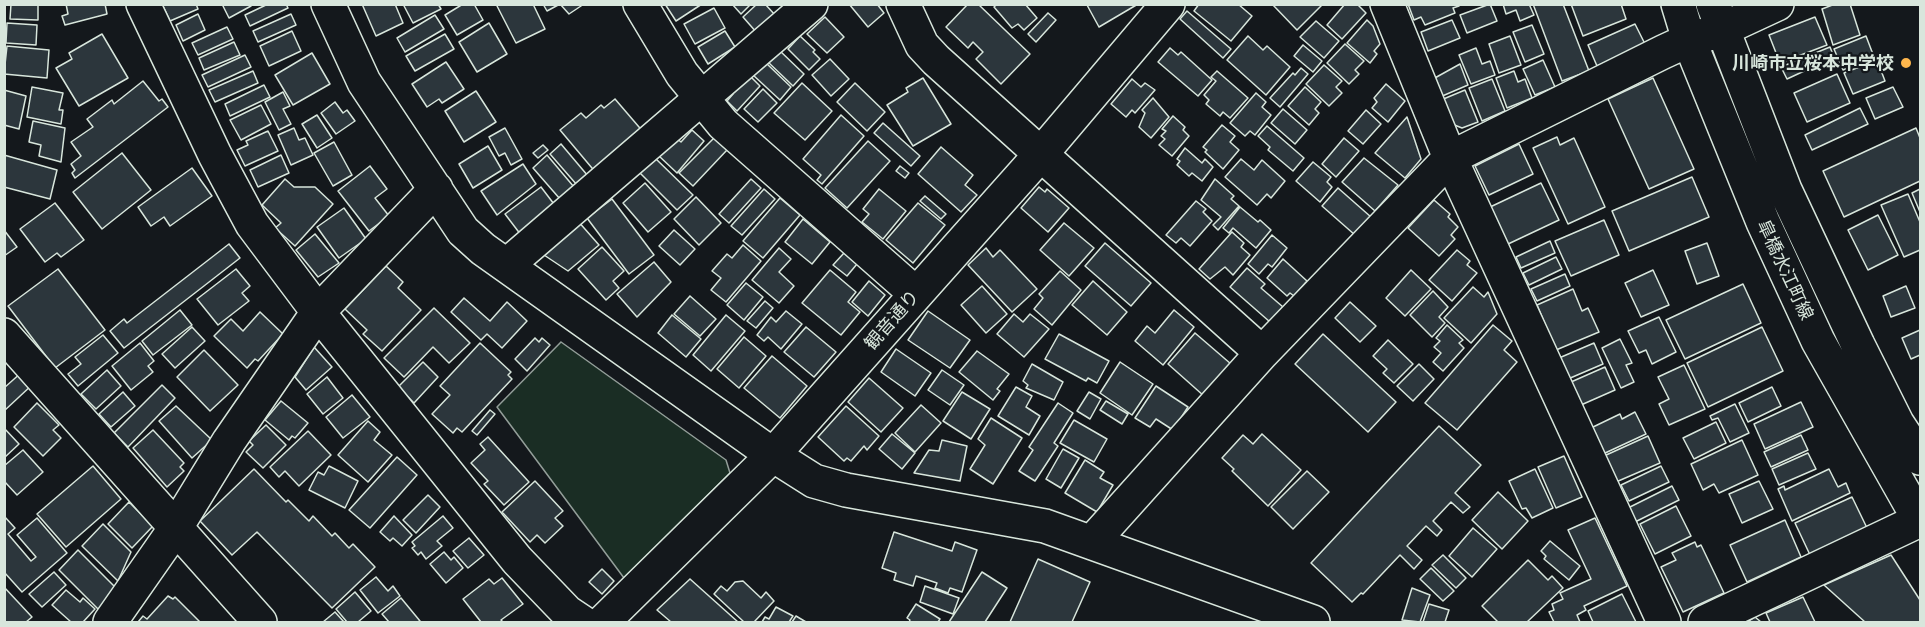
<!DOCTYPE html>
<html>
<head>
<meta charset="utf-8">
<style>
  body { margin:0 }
  #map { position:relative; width:1925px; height:627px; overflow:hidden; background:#14181c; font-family:Lato,sans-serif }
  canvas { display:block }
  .frame { position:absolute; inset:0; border:6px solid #d8e6dc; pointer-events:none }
</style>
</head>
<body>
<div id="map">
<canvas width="1925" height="627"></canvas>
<div class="frame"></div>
</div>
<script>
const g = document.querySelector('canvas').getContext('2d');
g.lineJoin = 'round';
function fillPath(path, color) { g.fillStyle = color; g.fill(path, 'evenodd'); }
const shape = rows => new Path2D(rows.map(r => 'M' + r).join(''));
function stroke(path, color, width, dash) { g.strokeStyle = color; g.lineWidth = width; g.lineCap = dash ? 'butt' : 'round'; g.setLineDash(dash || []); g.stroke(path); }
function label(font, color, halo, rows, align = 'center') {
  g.font = font + ' Lato,"Noto Sans JP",sans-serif'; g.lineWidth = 4.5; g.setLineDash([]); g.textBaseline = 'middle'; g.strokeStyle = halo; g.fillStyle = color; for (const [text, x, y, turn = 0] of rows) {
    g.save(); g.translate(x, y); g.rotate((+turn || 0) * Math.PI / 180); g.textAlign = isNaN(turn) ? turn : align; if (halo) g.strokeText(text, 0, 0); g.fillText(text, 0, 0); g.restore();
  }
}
const green = shape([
  [561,342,726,460,730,473,624,578,497,407,561,342]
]);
fillPath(green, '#1a2d24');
stroke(green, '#939e99', 1.5);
const building = shape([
  [11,4,38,4,38,20,10,19,11,4],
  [66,4,105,4,107,14,65,25,62,16,68,14,66,4],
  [162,4,196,4,198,9,170,21,162,4],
  [222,4,251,4,251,6,229,18,222,4],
  [268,4,286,4,288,8,250,26,245,15,268,4],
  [362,4,395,4,403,23,376,36,362,4],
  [403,4,438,4,441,9,413,23,403,4],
  [463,4,474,4,483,20,457,35,445,15,463,4],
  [496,4,533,4,545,29,516,43,496,4],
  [543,4,560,4,547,11,543,4],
  [560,4,584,4,569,14,560,4],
  [665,4,702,4,676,21,665,4],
  [732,4,751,4,741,14,732,4],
  [757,4,765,4,776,16,757,33,743,17,757,4],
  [849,4,877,4,884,13,868,27,849,4],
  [968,4,978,4,1030,54,1001,84,976,59,983,52,973,42,968,48,946,27,968,4],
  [997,4,1025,4,1037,18,1024,30,1018,24,1012,28,994,7,997,4],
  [1138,4,1099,27,1087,5,1088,4,1138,4],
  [1199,4,1238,4,1252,16,1231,41,1194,11,1199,4],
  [1272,4,1323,4,1297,30,1272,4],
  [1345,4,1357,4,1366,13,1342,39,1327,25,1345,4],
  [1408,4,1459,4,1459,6,1453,8,1455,13,1425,25,1421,17,1414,20,1408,4],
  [1490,4,1497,21,1467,33,1460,15,1490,4],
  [1503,4,1529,4,1534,15,1520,21,1516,10,1506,14,1503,4],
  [1533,4,1563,4,1589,71,1562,81,1533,4],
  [1571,4,1621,4,1626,19,1583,36,1571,4],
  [1835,4,1850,4,1860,35,1833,45,1822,9,1835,4],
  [714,8,725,28,695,44,684,24,714,8],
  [1187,11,1231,49,1223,58,1180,19,1187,11],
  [1048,13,1056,20,1036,42,1028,34,1048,13],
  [198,14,205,30,183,41,176,25,198,14],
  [291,14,296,25,258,42,253,31,291,14],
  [435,15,444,29,405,52,397,38,435,15],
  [825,17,844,37,827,53,807,34,825,17],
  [1815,17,1827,45,1780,63,1769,35,1815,17],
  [1367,20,1373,26,1380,44,1374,51,1377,54,1370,63,1347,43,1367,20],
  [1452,20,1460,38,1428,51,1421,32,1452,20],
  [1316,21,1339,41,1324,58,1300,37,1316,21],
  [7,23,37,25,36,45,6,43,7,23],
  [489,23,507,54,477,72,459,42,489,23],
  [1635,24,1645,44,1597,66,1588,45,1635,24],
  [1532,25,1544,54,1525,62,1513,32,1532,25],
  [227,27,233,39,198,55,192,43,227,27],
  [292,31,301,51,269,66,260,46,292,31],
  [725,31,735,47,708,64,698,47,725,31],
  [102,34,128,78,79,106,56,68,72,59,69,53,102,34],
  [445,34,454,49,415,71,406,56,445,34],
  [800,36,815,50,813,52,820,59,809,70,788,49,800,36],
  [1248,36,1263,50,1267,46,1290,67,1266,95,1227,60,1248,36],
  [1510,36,1521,65,1499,73,1489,44,1510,36],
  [1866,36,1874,57,1843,70,1834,49,1866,36],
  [234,42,240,55,204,70,199,58,234,42],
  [1345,44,1364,61,1355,70,1359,74,1349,84,1327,63,1345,44],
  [1303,45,1322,61,1313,72,1294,56,1303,45],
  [7,46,49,50,47,78,4,74,7,46],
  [1830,47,1836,62,1817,71,1815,66,1787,79,1781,67,1830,47],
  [1170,48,1178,55,1181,52,1212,80,1198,96,1158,62,1170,48],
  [1476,48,1482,64,1490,61,1495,75,1471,84,1459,55,1476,48],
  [779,50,804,74,793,86,768,62,779,50],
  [312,53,330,84,293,105,275,75,312,53],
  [245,55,251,67,208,87,202,75,245,55],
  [830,59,849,79,831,96,812,75,830,59],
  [1543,60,1555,87,1535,95,1523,69,1543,60],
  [1877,60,1885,81,1853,94,1844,73,1877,60],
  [446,62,464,89,442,103,439,99,427,107,412,84,446,62],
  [765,62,791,87,780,100,753,75,765,62],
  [1460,64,1468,85,1440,97,1433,79,1460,64],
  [1324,65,1342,81,1336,87,1342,93,1329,106,1306,84,1324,65],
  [1301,68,1308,74,1280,107,1270,98,1293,73,1295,75,1301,68],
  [253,71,258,83,215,102,209,90,253,71],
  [1217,71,1248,98,1230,118,1223,112,1220,116,1206,104,1209,100,1204,95,1216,81,1211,77,1217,71],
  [1514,71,1518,82,1525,79,1532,98,1507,108,1496,78,1514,71],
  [746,72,760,86,737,111,727,101,733,94,729,91,746,72],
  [1837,74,1850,103,1807,122,1794,93,1837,74],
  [923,78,951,124,913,146,887,105,908,92,906,88,923,78],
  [1653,78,1694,169,1649,189,1608,99,1653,78],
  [1132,79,1141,87,1145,83,1155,90,1135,113,1132,110,1126,117,1111,104,1132,79],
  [1492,79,1505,111,1482,121,1469,88,1492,79],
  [143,81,159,101,162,99,168,107,75,178,72,173,75,170,71,164,81,156,71,142,93,127,87,119,112,100,114,104,143,81],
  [802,83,832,111,805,140,774,113,802,83],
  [855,83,885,112,867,131,837,102,855,83],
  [1386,84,1405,101,1388,122,1372,108,1377,102,1374,98,1386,84],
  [264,85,270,97,230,116,225,104,264,85],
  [32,87,63,93,59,110,63,110,61,124,27,117,32,87],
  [1305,87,1321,102,1315,109,1319,113,1309,125,1288,106,1305,87],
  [1893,87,1903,107,1875,119,1866,98,1893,87],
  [763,89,777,103,758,122,744,109,763,89],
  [4,90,26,96,19,129,4,125,4,90],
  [1465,90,1478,122,1462,128,1452,124,1441,100,1465,90],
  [476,91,496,122,464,142,445,111,476,91],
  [283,92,290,106,283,109,291,124,279,130,265,102,283,92],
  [1256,93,1266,102,1262,107,1271,115,1255,135,1250,131,1245,136,1230,123,1256,93],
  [1153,98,1169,117,1151,138,1139,127,1145,113,1142,110,1153,98],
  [615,99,645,134,597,174,560,130,581,113,586,118,601,105,604,108,615,99],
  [335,102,343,113,347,110,355,121,336,134,321,113,335,102],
  [261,105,271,124,241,140,230,120,261,105],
  [1860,108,1868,124,1812,150,1805,135,1860,108],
  [1283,109,1307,130,1295,144,1271,123,1283,109],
  [1366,110,1381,124,1363,144,1348,131,1366,110],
  [317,115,332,138,317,148,302,124,317,115],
  [841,115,864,136,822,184,817,180,821,175,803,159,841,115],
  [1173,116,1185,127,1183,130,1189,136,1172,156,1159,145,1165,139,1161,136,1166,131,1162,129,1173,116],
  [1407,117,1421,159,1405,178,1375,153,1407,117],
  [33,121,65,128,61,162,39,156,41,145,29,142,33,121],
  [883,123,920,156,911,166,874,133,883,123],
  [1222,125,1235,136,1230,142,1239,150,1223,169,1205,152,1207,150,1203,147,1222,125],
  [1267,126,1304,158,1293,171,1268,150,1270,147,1258,136,1267,126],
  [294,128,299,140,305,138,313,155,291,165,278,135,294,128],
  [505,128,522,159,511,165,505,153,499,156,489,137,505,128],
  [1916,128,1920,138,1920,181,1844,217,1823,171,1916,128],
  [692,130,704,141,677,173,659,156,675,137,681,142,692,130],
  [268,131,278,151,245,166,237,150,248,145,246,141,268,131],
  [1557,137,1560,145,1574,138,1605,207,1568,224,1533,148,1557,137],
  [714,138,727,150,693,186,679,173,714,138],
  [1344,138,1359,151,1336,177,1322,164,1344,138],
  [868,141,890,161,847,208,825,188,868,141],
  [334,142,352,175,333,186,314,153,334,142],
  [561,144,588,176,577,185,550,154,561,144],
  [1519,144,1533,174,1489,195,1475,166,1519,144],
  [543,145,548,150,538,158,533,153,543,145],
  [488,146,502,170,473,188,459,164,488,146],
  [941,147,973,175,965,185,977,195,961,212,918,174,941,147],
  [1185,148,1202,163,1205,159,1213,167,1202,181,1192,173,1189,176,1177,165,1180,161,1177,159,1185,148],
  [122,153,151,190,102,229,73,192,122,153],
  [4,155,57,170,50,199,4,187,4,155],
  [281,155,289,173,258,187,250,170,281,155],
  [547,155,574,187,560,199,533,168,547,155],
  [655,158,693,195,677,210,640,173,655,158],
  [1364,158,1398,185,1375,211,1342,182,1364,158],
  [1241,159,1254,170,1262,160,1285,181,1271,198,1267,194,1257,205,1225,177,1241,159],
  [1313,162,1331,177,1327,182,1332,187,1320,202,1296,181,1313,162],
  [523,164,536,184,497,215,481,191,523,164],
  [370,166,387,189,375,198,389,216,369,231,338,191,370,166],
  [900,166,909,173,905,178,896,171,900,166],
  [192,168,212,196,170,226,164,217,151,226,138,207,192,168],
  [1692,177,1709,217,1629,251,1612,211,1692,177],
  [285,179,294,187,315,187,333,204,295,246,275,228,281,223,262,205,285,179],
  [751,179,761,188,729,223,719,214,751,179],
  [1215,179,1234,196,1231,199,1239,206,1218,230,1213,225,1221,217,1201,200,1215,179],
  [645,183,671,212,648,232,623,203,645,183],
  [1541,183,1559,220,1506,245,1488,208,1541,183],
  [541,187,557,208,521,235,505,214,541,187],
  [1039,187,1045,192,1047,189,1069,208,1048,232,1021,208,1039,187],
  [1338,188,1371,217,1355,235,1322,206,1338,188],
  [764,189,775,199,742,235,731,226,764,189],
  [879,189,906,211,883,239,862,222,869,214,863,209,879,189],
  [1920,189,1920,212,1912,193,1920,189],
  [1908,194,1920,222,1920,250,1904,257,1881,205,1908,194],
  [925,196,946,214,941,219,920,201,925,196],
  [696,197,721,223,699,245,674,219,696,197],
  [780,198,800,215,763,258,743,241,780,198],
  [612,199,654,255,629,274,587,218,612,199],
  [1434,200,1450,214,1448,217,1458,227,1451,235,1455,239,1439,256,1408,228,1434,200],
  [1196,201,1206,209,1203,212,1212,221,1190,246,1181,238,1176,243,1166,235,1196,201],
  [55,203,84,240,61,257,57,253,45,262,20,229,55,203],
  [918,203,945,225,913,263,886,240,918,203],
  [1240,207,1258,222,1260,220,1271,230,1256,248,1233,228,1229,233,1223,228,1240,207],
  [344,208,366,239,339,258,317,227,344,208],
  [1878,215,1898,255,1868,270,1848,230,1878,215],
  [803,219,830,242,812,264,785,242,803,219],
  [577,220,599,245,568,271,544,255,577,220],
  [1604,220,1619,255,1571,276,1555,241,1604,220],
  [1064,223,1094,248,1069,276,1040,250,1064,223],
  [4,230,17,247,4,256,4,230],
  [674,230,695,249,680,265,659,246,674,230],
  [1232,232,1244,243,1241,247,1250,255,1233,275,1225,267,1210,279,1199,269,1232,232],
  [315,234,339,263,318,277,296,250,315,234],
  [1272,235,1287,248,1272,267,1268,264,1259,274,1248,264,1272,235],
  [1550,241,1555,253,1521,268,1516,257,1550,241],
  [1105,243,1151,283,1131,306,1085,266,1105,243],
  [1707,243,1719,276,1697,284,1685,251,1707,243],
  [229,244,240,258,124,348,110,331,124,319,127,323,229,244],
  [743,245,761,261,726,302,711,290,721,278,712,271,727,254,732,258,743,245],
  [602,247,624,271,613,281,619,288,606,300,578,269,602,247],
  [779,248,791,259,779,272,794,286,779,303,752,280,779,248],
  [986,248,993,257,1000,250,1037,289,1012,312,968,265,986,248],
  [1457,250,1470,261,1467,265,1477,273,1452,301,1429,280,1457,250],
  [844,253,857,264,847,276,833,265,844,253],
  [1556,257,1562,269,1529,285,1523,273,1556,257],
  [1283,259,1307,281,1294,296,1290,293,1287,296,1267,278,1283,259],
  [654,262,671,282,637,317,617,294,654,262],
  [386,266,403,282,398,288,421,310,382,351,363,334,367,330,345,309,386,266],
  [1247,268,1265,284,1261,288,1283,307,1270,322,1230,287,1247,268],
  [58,269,105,330,55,368,8,306,58,269],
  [236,269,250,286,242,293,249,301,218,325,197,299,236,269],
  [830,270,856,292,848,302,860,312,841,335,802,303,830,270],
  [1411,270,1431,289,1405,316,1386,298,1411,270],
  [1653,270,1669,305,1641,317,1625,283,1653,270],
  [1060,271,1081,290,1052,325,1034,309,1043,298,1039,294,1060,271],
  [1565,274,1570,286,1537,301,1531,289,1565,274],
  [869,281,885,295,868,316,852,302,869,281],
  [1093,281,1127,312,1107,335,1072,305,1093,281],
  [746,283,763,297,744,320,727,305,746,283],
  [1743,284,1761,323,1685,359,1666,320,1743,284],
  [982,286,1007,314,986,333,961,305,982,286],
  [1906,286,1915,308,1891,317,1883,296,1906,286],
  [1473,287,1484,297,1488,292,1497,314,1471,343,1444,318,1473,287],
  [1573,289,1582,311,1588,308,1599,332,1556,350,1537,305,1573,289],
  [1433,291,1448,307,1439,317,1445,323,1432,337,1410,315,1433,291],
  [690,296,716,319,700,336,674,314,690,296],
  [464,298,490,321,507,302,527,321,502,348,487,334,481,340,451,312,464,298],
  [765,301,773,308,756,328,747,321,765,301],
  [1350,302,1376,326,1360,342,1335,318,1350,302],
  [434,308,470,343,449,363,433,347,404,377,384,358,434,308],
  [180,310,192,325,153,355,142,341,180,310],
  [1174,310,1194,327,1163,365,1135,341,1147,326,1155,333,1174,310],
  [786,311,802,324,781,349,768,337,764,341,757,335,771,317,776,322,786,311],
  [928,311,970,340,950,368,908,340,928,311],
  [260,312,283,334,258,361,255,359,247,368,214,336,231,319,243,331,260,312],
  [1014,314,1023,322,1030,314,1049,329,1024,357,997,334,1014,314],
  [672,315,701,339,686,357,658,333,672,315],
  [726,315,745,331,711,371,693,355,726,315],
  [1659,317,1676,352,1652,364,1646,350,1639,353,1628,331,1659,317],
  [1447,325,1463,340,1459,343,1464,348,1443,371,1433,362,1441,353,1434,347,1440,341,1436,338,1447,325],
  [1493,325,1512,341,1504,350,1517,362,1457,430,1425,403,1493,325],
  [192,327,205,341,175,368,162,354,192,327],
  [806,327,836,352,814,377,784,352,806,327],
  [1762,327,1783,371,1708,407,1687,363,1762,327],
  [1920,330,1920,355,1911,359,1902,338,1920,330],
  [1195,333,1231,364,1204,396,1168,364,1195,333],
  [1059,334,1109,361,1097,383,1088,378,1086,381,1045,359,1059,334],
  [1323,334,1396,402,1368,432,1295,364,1323,334],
  [103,335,118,353,78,386,68,374,81,364,75,357,103,335],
  [744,337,766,356,739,388,717,369,744,337],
  [535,338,539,342,542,338,550,345,527,371,515,359,535,338],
  [1620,339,1632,363,1626,365,1634,382,1621,388,1602,348,1620,339],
  [1388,340,1413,364,1394,383,1383,373,1387,369,1373,356,1388,340],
  [140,343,154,361,148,366,153,372,131,390,112,366,140,343],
  [480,343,511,372,508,375,512,379,462,432,457,428,453,433,432,414,450,395,440,386,480,343],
  [1594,343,1603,364,1568,379,1559,358,1594,343],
  [314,347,332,367,306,390,295,377,314,347],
  [896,349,931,373,915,396,881,372,896,349],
  [204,350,238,385,210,411,177,377,204,350],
  [977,351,1009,374,997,389,1000,391,993,400,959,372,977,351],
  [772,356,807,386,780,418,744,388,772,356],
  [423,362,438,377,414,403,398,387,423,362],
  [1120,362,1153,384,1132,415,1100,393,1120,362],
  [1032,364,1063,382,1054,400,1026,388,1028,385,1023,381,1032,364],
  [1419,364,1434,379,1413,401,1397,386,1419,364],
  [1684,365,1705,409,1669,425,1659,404,1669,399,1658,377,1684,365],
  [1605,367,1615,390,1581,405,1571,382,1605,367],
  [107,370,121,386,96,409,81,394,107,370],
  [942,370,964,385,950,405,928,390,942,370],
  [22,372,33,384,4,411,4,388,22,372],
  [327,377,343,398,323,414,307,394,327,377],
  [869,378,903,408,881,432,848,402,869,378],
  [162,385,175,398,128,447,114,433,162,385],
  [1156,386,1188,407,1173,430,1156,419,1150,427,1135,418,1156,386],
  [1016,387,1032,396,1026,407,1040,416,1029,435,998,416,1016,387],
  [1772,387,1781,406,1748,422,1739,403,1772,387],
  [123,392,135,406,111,427,99,414,123,392],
  [962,392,990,409,971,439,943,421,962,392],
  [1089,392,1101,399,1090,419,1077,411,1089,392],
  [352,395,370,417,343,438,326,417,352,395],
  [281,401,308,423,295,438,292,436,289,440,265,420,281,401],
  [1106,401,1128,414,1122,424,1100,410,1106,401],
  [1801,402,1813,427,1765,449,1754,424,1801,402],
  [37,403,59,425,53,430,61,438,43,456,14,427,37,403],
  [1058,403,1073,413,1054,443,1058,446,1035,481,1019,471,1033,450,1029,447,1058,403],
  [1735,404,1749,433,1730,442,1718,418,1712,420,1710,416,1735,404],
  [921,405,941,423,915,452,895,433,921,405],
  [176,406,212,440,192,458,159,421,176,406],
  [846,406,879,436,867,450,864,446,851,461,847,458,844,461,818,437,846,406],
  [490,410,495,414,477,435,472,431,490,410],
  [1635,412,1646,434,1603,454,1591,428,1620,414,1622,419,1635,412],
  [991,418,1022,438,993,484,970,469,985,445,978,439,991,418],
  [1074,420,1107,439,1094,462,1060,443,1074,420],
  [368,421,380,432,374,440,392,455,368,482,338,455,368,421],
  [1716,422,1726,443,1694,459,1683,438,1716,422],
  [266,425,286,445,263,468,246,452,253,445,249,441,266,425],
  [1439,426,1481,465,1455,493,1470,507,1463,513,1451,502,1433,521,1442,530,1437,536,1426,526,1407,546,1422,560,1414,569,1400,555,1363,594,1361,593,1352,602,1311,563,1439,426],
  [4,428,19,444,4,458,4,428],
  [153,430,184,463,180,467,184,471,167,487,133,448,153,430],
  [308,431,331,455,299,486,285,471,279,477,270,467,308,431],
  [892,434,915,453,902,469,879,449,892,434],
  [1262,434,1301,470,1268,506,1232,471,1234,469,1222,458,1243,435,1253,444,1262,434],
  [1801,435,1808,450,1771,467,1764,452,1801,435],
  [1648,436,1660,463,1616,482,1604,456,1648,436],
  [488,437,529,482,504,505,484,484,488,481,471,463,485,450,480,444,488,437],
  [942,440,967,446,960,481,914,473,929,450,939,451,942,440],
  [1742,440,1758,475,1719,493,1714,484,1703,490,1691,464,1742,440],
  [1063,449,1079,458,1061,488,1046,479,1063,449],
  [23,450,43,472,17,495,4,481,4,466,23,450],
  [1808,453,1816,469,1779,485,1772,469,1808,453],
  [1564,456,1582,497,1556,508,1538,467,1564,456],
  [397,457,417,475,370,528,349,510,397,457],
  [1085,460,1104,472,1100,478,1113,485,1097,512,1065,493,1085,460],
  [93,466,121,499,66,547,37,514,93,466],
  [329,466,358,481,345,508,309,490,318,472,324,475,329,466],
  [1661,466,1669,482,1629,501,1621,485,1661,466],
  [254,469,286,502,288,500,309,521,313,516,332,536,335,533,349,548,353,544,375,567,332,608,257,532,232,555,200,521,254,469],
  [1535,469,1553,508,1532,518,1526,508,1522,509,1509,481,1535,469],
  [1829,469,1838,487,1846,483,1850,493,1792,521,1778,489,1784,486,1785,490,1829,469],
  [1307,471,1329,492,1293,529,1271,507,1307,471],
  [535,481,563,511,555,518,563,526,545,543,537,535,530,542,502,512,535,481],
  [1759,481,1773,509,1742,523,1729,494,1759,481],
  [1672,486,1679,500,1635,522,1628,508,1672,486],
  [1498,492,1528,521,1502,549,1472,520,1498,492],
  [428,495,440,507,416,533,403,520,428,495],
  [1852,497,1868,530,1811,557,1795,523,1852,497],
  [129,502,153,526,132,548,108,524,129,502],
  [1676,506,1691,536,1655,554,1640,524,1676,506],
  [4,516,15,528,8,534,31,561,36,557,17,535,37,518,67,553,22,592,4,572,4,516],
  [394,516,412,535,402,546,393,538,390,541,380,532,394,516],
  [443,516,453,528,437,541,442,546,426,559,421,552,418,555,412,548,415,546,412,542,443,516],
  [1595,518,1627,586,1584,606,1586,610,1577,615,1580,622,1554,622,1549,612,1554,610,1552,604,1563,599,1560,593,1591,579,1568,530,1595,518],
  [1785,520,1801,557,1747,582,1730,545,1785,520],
  [103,524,131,552,118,581,82,546,103,524],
  [1473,528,1497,549,1472,577,1449,556,1473,528],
  [894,532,952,551,955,542,977,550,962,592,950,588,948,593,935,588,937,583,916,576,913,586,894,580,896,573,882,568,894,532],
  [469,538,484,555,468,568,453,551,469,538],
  [1550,541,1580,566,1569,580,1544,559,1546,556,1541,551,1550,541],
  [1695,542,1697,547,1701,545,1724,593,1683,612,1661,567,1676,560,1672,553,1695,542],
  [78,550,115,587,99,610,59,570,78,550],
  [444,552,451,560,454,557,463,568,446,583,430,564,444,552],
  [1443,555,1466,578,1456,588,1432,565,1443,555],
  [1891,555,1920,600,1920,622,1865,622,1824,585,1891,555],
  [1038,559,1090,582,1072,622,1010,622,1038,559],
  [1528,560,1548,580,1552,576,1563,588,1527,622,1498,622,1482,606,1528,560],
  [1431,568,1454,591,1443,601,1420,579,1431,568],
  [602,569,614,581,602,594,589,582,602,569],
  [54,572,66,585,42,607,29,594,54,572],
  [982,572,1007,588,985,622,949,622,982,572],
  [376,577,388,591,393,586,400,596,378,613,360,590,376,577],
  [502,578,523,604,501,620,503,622,481,622,463,599,489,579,494,584,502,578],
  [690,579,738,622,671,622,657,610,690,579],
  [743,581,761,598,766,592,774,601,754,622,744,622,714,594,721,586,727,591,735,582,743,581],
  [925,586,959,598,953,614,920,602,925,586],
  [4,587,32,617,26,622,4,622,4,587],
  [1412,588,1430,595,1420,622,1402,620,1412,588],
  [66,590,80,602,83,598,95,609,83,622,71,622,52,605,66,590],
  [355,592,371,611,358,622,347,622,336,609,355,592],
  [1622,594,1636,622,1593,622,1588,611,1622,594],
  [168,596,173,599,175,597,200,622,138,622,143,616,147,619,168,596],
  [1803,597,1815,622,1770,622,1766,613,1803,597],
  [401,598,420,621,418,622,389,622,382,614,401,598],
  [916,604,940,619,938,622,909,622,910,620,907,618,916,604],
  [1429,604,1449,610,1445,622,1423,622,1429,604],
  [776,607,793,616,789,622,762,622,765,617,769,619,776,607],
  [335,612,344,622,323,622,335,612],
  [796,616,806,622,792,622,796,616],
  [1755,617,1761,622,1747,622,1749,621,1755,617]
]);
fillPath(building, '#2c363c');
stroke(building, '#d8e6dc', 1.5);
const minor = shape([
  [143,4,215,155,252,224,318,312,517,560,567,612,582,622],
  [328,4,364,82,463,231,483,249,773,455,814,481,846,490,1045,526,1313,622],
  [640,4,682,74,723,124,915,293],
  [903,4,922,45,936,60,1262,353],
  [1387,4,1450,158,1664,622],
  [1678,4,1689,40,1763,222,1818,341,1920,521],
  [1713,4,1785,190,1858,345,1897,423,1920,458],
  [507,265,811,4],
  [4,335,260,622],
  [1092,542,1262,353,1450,158,1663,52,1689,40,1721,30,1777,4],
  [110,622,175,529,229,441,318,312,436,189],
  [603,622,773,455,1041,154,1168,4],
  [1705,622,1920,520]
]);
stroke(minor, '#d8e6dc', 36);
stroke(minor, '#14181c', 33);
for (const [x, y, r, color] of [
  [1906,63,6,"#ffb74d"]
]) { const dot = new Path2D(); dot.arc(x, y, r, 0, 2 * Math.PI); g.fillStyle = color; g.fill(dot); stroke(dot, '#14181c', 2); }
label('bold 18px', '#d8e6dc', '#14181c', [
  ["川崎市立桜本中学校",1894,63]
], 'right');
label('18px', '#d8e6dc', '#14181c', [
  ["皐橋水江町線",1785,270,65],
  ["観音通り",892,320,-49]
]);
</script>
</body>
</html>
